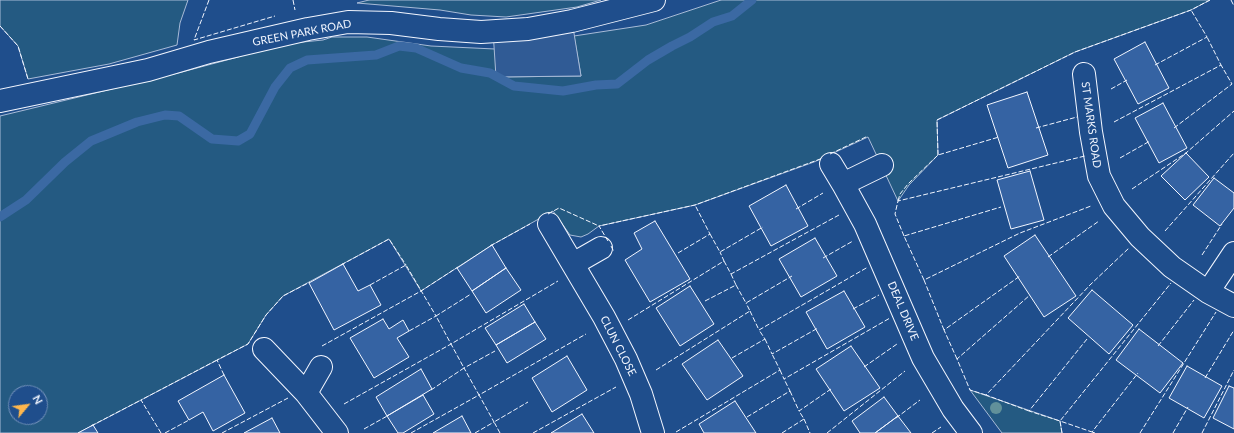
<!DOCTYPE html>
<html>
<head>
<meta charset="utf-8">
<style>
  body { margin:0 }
  #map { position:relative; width:1234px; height:433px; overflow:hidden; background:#1f4e8c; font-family:Lato,sans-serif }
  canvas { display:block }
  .north { position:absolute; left:8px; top:385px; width:40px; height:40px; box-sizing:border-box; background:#1f4e8c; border:1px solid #7391ba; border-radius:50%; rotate:61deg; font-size:11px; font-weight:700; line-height:16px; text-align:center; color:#f2f6ff }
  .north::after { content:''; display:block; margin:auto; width:14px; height:18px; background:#ffb74d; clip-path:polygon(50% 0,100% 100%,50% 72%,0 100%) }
</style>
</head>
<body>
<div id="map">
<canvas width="1234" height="433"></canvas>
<div class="north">N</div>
</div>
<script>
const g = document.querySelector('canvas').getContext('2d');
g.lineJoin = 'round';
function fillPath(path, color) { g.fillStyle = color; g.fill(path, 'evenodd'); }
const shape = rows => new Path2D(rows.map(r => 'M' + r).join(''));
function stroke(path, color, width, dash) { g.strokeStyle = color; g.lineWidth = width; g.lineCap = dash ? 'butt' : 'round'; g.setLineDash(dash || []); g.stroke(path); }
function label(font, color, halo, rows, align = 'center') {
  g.font = font + ' Lato,sans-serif'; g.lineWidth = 3; g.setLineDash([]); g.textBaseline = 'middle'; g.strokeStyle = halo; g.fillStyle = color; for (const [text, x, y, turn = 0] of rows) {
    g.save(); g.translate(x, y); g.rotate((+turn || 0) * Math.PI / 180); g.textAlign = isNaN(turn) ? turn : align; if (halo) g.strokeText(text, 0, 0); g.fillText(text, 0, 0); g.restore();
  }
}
const green = shape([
  [0,0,188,0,180,23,177,45,109,64,28,79,18,46,0,26,0,0],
  [369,0,601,0,577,7,506,17,471,15,440,10,357,3,369,0],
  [721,0,1210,0,1191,10,1075,52,937,120,938,155,909,185,898,201,868,137,814,162,695,205,599,226,588,234,581,237,570,235,553,211,492,245,421,291,389,239,283,296,266,315,248,344,78,433,0,433,0,116,182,72,238,57,262,48,293,43,323,40,332,37,367,37,431,46,495,49,497,77,581,76,574,36,646,25,721,0],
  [16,393,40,393,40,417,16,417,16,393],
  [970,390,1060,421,1062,433,1002,433,970,390]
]);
fillPath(green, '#245a82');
stroke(green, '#a8bbd7', 1);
const parking = shape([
  [572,21,581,76,496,77,493,31,572,21]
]);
fillPath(parking, '#305b95');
stroke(parking, '#a8bbd7', 1);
stroke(shape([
  [0,217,26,200,65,162,91,141,137,122,165,115,179,116,212,139,238,141,250,134,275,87,290,68,307,60,376,55,399,46,416,48,461,68,490,73,514,86,563,91,596,85,617,84,648,60,672,46,690,37,713,22,732,16,752,0]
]), '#3b69a3', 9);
const building = shape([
  [1145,42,1169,88,1138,104,1114,59,1145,42],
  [1027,92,1048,155,1008,168,987,105,1027,92],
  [1163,103,1187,148,1159,163,1135,118,1163,103],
  [1186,153,1209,177,1185,200,1161,176,1186,153],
  [1030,171,1044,220,1011,229,997,180,1030,171],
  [1214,178,1234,193,1234,208,1220,226,1193,205,1214,178],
  [786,185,808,226,771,246,749,206,786,185],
  [655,221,690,279,650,302,625,260,642,249,634,233,655,221],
  [1035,235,1076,296,1044,317,1004,256,1035,235],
  [815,238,837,276,801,297,779,259,815,238],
  [492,245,506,268,472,291,457,268,492,245],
  [343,264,358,291,370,285,381,305,334,330,309,283,343,264],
  [506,268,521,290,486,313,472,291,506,268],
  [690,286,714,324,680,346,656,308,690,286],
  [1092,290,1133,325,1109,354,1068,318,1092,290],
  [844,291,865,327,827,349,806,312,844,291],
  [524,304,535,322,496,345,485,328,524,304],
  [383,319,389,329,403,320,409,331,397,338,409,357,374,378,350,338,383,319],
  [535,322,546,339,507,363,496,345,535,322],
  [1139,329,1183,363,1160,393,1116,360,1139,329],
  [718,340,743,376,707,400,682,364,718,340],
  [851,346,880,388,844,411,816,369,851,346],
  [567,356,587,390,552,412,532,378,567,356],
  [1187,366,1222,386,1204,418,1169,398,1187,366],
  [421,369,432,389,387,416,376,397,421,369],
  [224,375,245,413,213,431,203,412,189,420,178,401,224,375],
  [1229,386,1234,388,1234,429,1213,418,1229,386],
  [423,395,434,414,403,433,398,433,387,416,423,395],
  [884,397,898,416,875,433,860,433,852,421,884,397],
  [735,401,756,433,704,433,699,424,735,401],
  [582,414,594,433,551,433,582,414],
  [462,416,471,433,433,433,462,416],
  [898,416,911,433,875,433,898,416],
  [272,418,280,433,244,433,272,418],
  [93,425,98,433,78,433,93,425]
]);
fillPath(building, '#3563a3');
stroke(building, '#f2f6ff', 1);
const minor = shape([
  [1084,74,1091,132,1099,176,1114,206,1140,237,1172,267,1208,292,1234,306],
  [0,101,148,70,209,52,308,29,348,22,391,23,439,29,481,32,528,29,572,21,654,0],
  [831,164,843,184,865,224,923,358,953,409,971,433],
  [843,184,882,165],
  [549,224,604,317,626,359,641,394,653,433],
  [573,264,601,248],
  [1208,292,1234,253],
  [264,349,306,393,337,433],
  [306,393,321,367]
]);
stroke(minor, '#f2f6ff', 24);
stroke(minor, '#1f4e8c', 22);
stroke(shape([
  [209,0,194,40,275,16],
  [293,0,295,10],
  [1231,0,1234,6],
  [0,26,18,46,28,79],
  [1155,65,1207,37,1191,10],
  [1111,89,1127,80],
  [1114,122,1221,65,1207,37],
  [1036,128,1077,117],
  [1174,128,1232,84,1221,65],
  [830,154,868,136],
  [938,155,937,120,1075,52,1191,10,1210,0],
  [1120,158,1150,141],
  [1132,189,1186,153,1234,111],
  [898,201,900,194,908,184,938,155,999,137],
  [796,209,823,193],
  [548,214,559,208,599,226],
  [1165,231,1234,153],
  [710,234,720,252,763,227],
  [904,236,895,214,898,201,1085,156],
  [608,241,599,226,695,205,823,158],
  [490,246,530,224],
  [611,246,614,252],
  [678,253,710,234,695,205],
  [1202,255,1222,224],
  [1048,257,1099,221],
  [823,258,853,241],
  [724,261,731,274,839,215],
  [341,265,389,239,406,265],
  [924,280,904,236,1001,207],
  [370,285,406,265,436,316,409,331],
  [736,285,746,303,792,276],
  [705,301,736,285,731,274],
  [853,309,879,295],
  [750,311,759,330,868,267],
  [628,320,724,261,720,252],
  [944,330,924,280,1020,233,1091,206],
  [765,339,772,354,818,328],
  [1087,339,1029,411,1060,421,1171,283],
  [322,346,421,291,458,267],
  [1158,346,1194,300],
  [732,358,765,339,759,330],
  [957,359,944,330,1020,276],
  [864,367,897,344],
  [656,370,750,311,746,303],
  [780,370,784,379,890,318],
  [224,375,217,360,248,344,266,315,283,296,310,282],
  [1205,378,1234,330],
  [431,390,464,368,451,344,558,281],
  [790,391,799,411,831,389],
  [986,395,970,390,957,359,1030,295],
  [344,404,451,344,436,316,471,294],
  [1029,411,986,395,1090,285,1129,248],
  [747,417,790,391,784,379],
  [896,418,920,400],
  [804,419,810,433],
  [91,426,141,400],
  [364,429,389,415],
  [676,432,780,370,772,354],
  [161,433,141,400,217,360],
  [165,433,189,420],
  [222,433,288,398],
  [411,433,479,395,464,368,495,351],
  [475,433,494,422,479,395,586,334],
  [500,433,494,422,528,402],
  [533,433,616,387],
  [782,433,804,419,799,411],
  [827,433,905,371],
  [932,433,941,427],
  [1062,433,1060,421,1092,432],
  [1095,433,1092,432,1138,373],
  [1140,433,1216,312],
  [1173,433,1188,407],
  [1202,433,1234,370]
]), '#f2f6ff', 1, [5, 2]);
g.fillStyle = '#61919a';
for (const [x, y] of [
  [996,408]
]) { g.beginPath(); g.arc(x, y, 6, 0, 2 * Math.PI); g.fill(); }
label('11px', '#f2f6ff', '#1f4e8c', [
  ["GREEN PARK ROAD",302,33,-11],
  ["ST MARKS ROAD",1091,125,82],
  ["DEAL DRIVE",903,311,67],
  ["CLUN CLOSE",618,346,63]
]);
</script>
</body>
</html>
